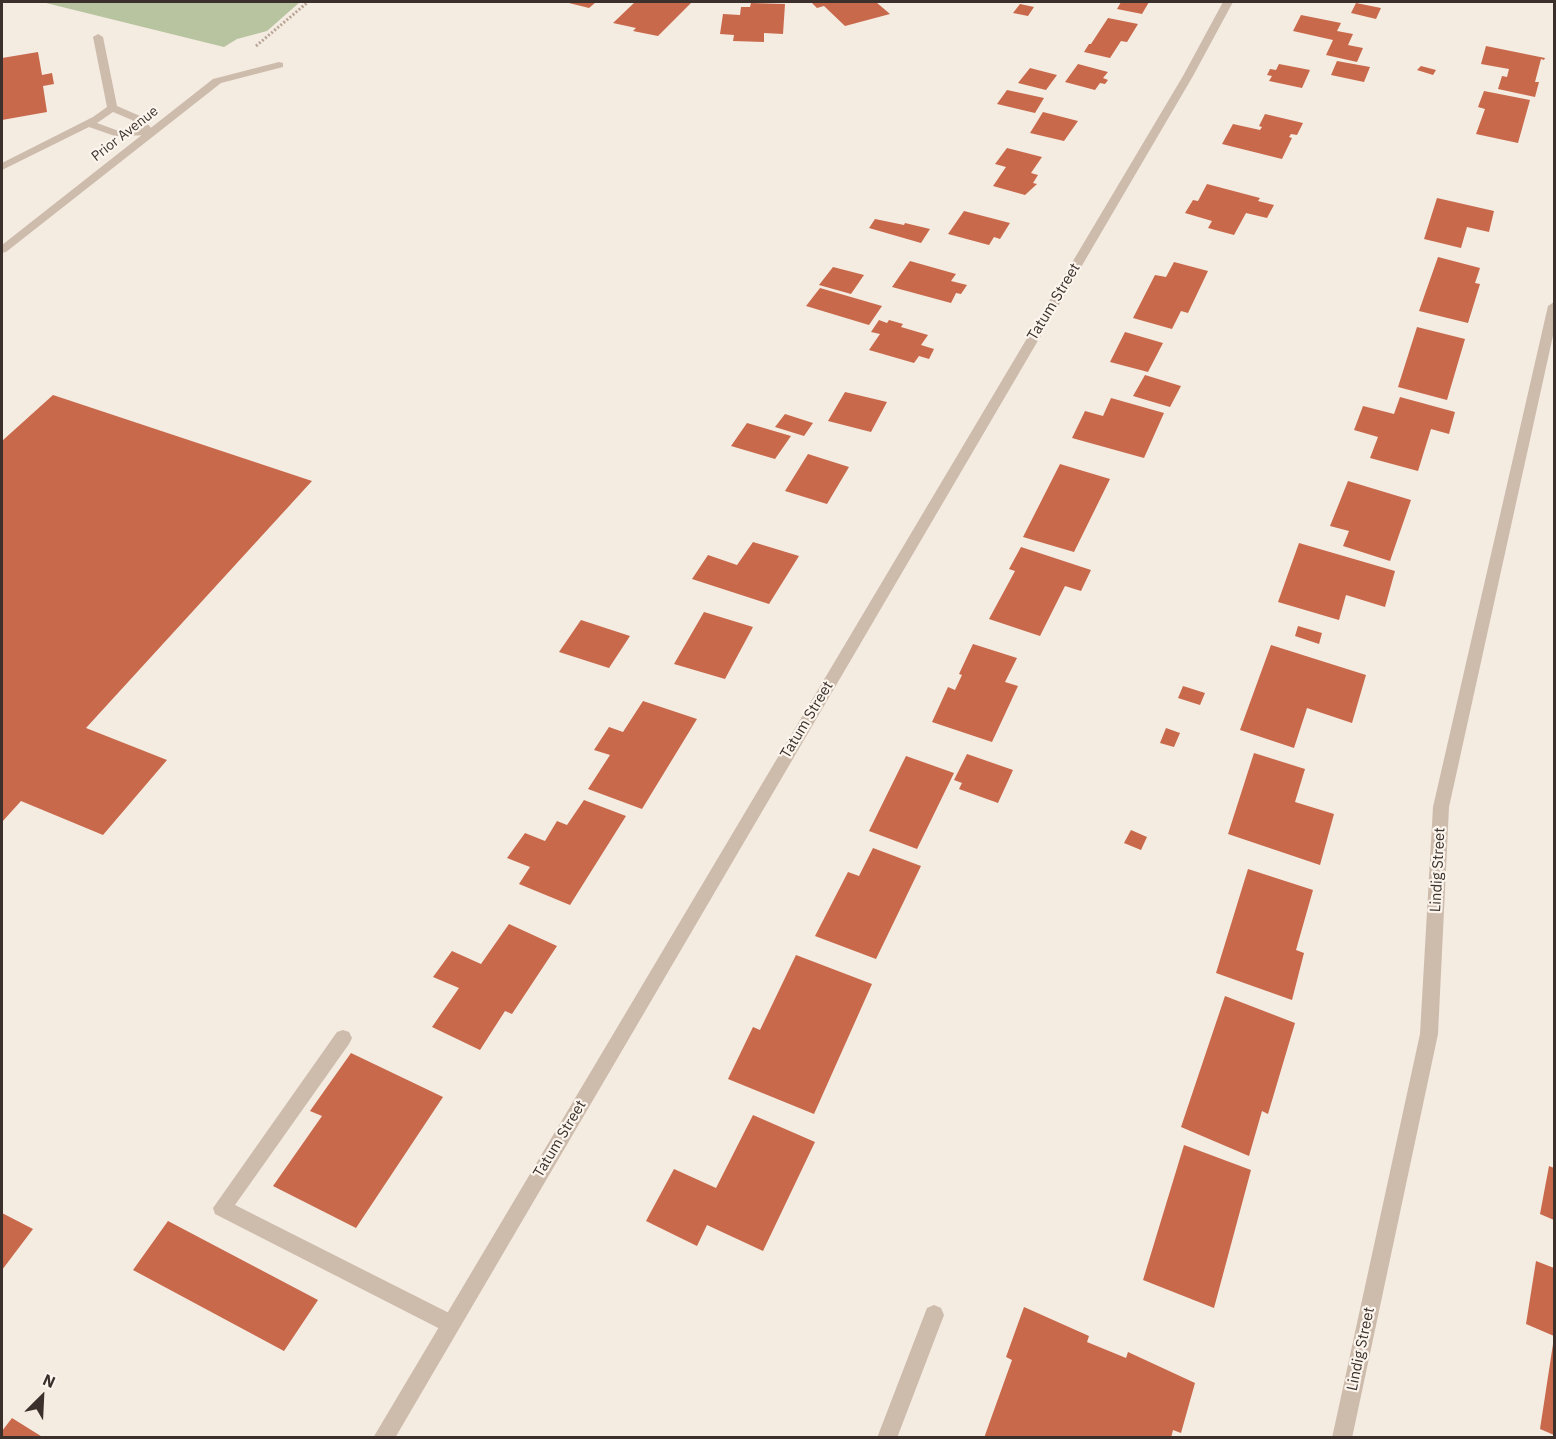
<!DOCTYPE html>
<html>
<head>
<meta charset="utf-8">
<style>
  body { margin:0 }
  #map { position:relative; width:1556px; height:1439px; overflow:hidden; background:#f4ebe1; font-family:"IBM Plex Sans",sans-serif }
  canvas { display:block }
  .frame { position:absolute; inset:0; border:3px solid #3b302b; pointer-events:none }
  .north { position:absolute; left:12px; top:1367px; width:60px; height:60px; -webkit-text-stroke:4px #fbf5ee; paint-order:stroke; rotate:24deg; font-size:16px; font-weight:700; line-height:24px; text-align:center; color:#3b302b }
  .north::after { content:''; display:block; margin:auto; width:21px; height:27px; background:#3b302b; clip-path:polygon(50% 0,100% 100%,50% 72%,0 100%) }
</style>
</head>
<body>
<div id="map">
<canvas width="1556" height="1439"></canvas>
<div class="frame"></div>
<div class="north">N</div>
</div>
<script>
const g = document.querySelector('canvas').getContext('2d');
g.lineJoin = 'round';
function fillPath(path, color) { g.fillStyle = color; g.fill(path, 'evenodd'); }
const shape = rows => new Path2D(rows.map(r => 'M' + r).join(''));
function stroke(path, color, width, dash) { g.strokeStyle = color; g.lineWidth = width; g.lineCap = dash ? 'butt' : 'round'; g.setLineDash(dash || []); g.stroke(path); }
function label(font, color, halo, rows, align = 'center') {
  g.font = font + ' "IBM Plex Sans",sans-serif'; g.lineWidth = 4.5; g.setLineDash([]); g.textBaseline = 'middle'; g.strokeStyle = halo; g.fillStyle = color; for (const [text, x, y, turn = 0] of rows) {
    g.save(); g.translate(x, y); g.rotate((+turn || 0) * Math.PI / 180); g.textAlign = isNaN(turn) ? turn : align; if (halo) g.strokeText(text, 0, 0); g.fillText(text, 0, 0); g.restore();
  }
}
fillPath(shape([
  [42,2,300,2,267,31,237,39,224,47]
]), '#b8c4a0');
fillPath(shape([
  [565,2,596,2,589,8],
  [635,2,692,2,658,36,633,31,636,28,613,23],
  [811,2,876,2,890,14,845,26,824,6,817,8],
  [1121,2,1130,3,1149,2,1142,14,1117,9],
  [751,3,785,4,783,34,764,33,764,42,733,41,734,35,720,34,723,14,740,15,741,7,750,7],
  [1356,3,1381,8,1376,19,1351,13],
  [1020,4,1034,7,1028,16,1013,13],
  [1301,15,1341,23,1337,31,1353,34,1348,45,1363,48,1357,62,1326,55,1333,40,1293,31],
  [1108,18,1138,24,1127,42,1121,41,1110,58,1084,52,1089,44,1091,44],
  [1486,46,1545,58,1544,60,1541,59,1535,82,1539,82,1535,97,1498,89,1502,76,1507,77,1509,69,1481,64],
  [38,52,42,75,52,73,54,84,43,86,47,112,2,120,2,58],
  [1337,61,1370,67,1364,82,1331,75],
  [1078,64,1108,72,1103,78,1108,80,1105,84,1100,83,1095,90,1065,82],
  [1279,64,1310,70,1302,88,1269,81,1272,76,1267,75,1270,69,1276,70],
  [1421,66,1436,70,1433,75,1417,70],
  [1030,68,1057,75,1046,90,1018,83],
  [1007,90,1044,98,1035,113,997,104],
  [1484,91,1530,100,1518,143,1476,134,1485,109,1478,107],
  [1043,112,1078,121,1064,141,1030,133],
  [1265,114,1303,123,1297,135,1291,134,1289,137,1292,138,1282,159,1222,144,1233,124,1260,130,1262,127,1259,126],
  [1007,148,1042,157,1031,173,1038,175,1033,183,1037,184,1025,195,993,186,1006,167,995,164],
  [1207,184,1260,198,1258,201,1274,205,1267,218,1246,213,1234,235,1208,228,1212,221,1185,213,1193,200,1198,201],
  [1437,198,1494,211,1489,232,1467,227,1461,248,1424,239],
  [964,211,1010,223,1000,239,994,237,989,245,948,234],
  [875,219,904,225,905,223,930,229,921,243,869,228],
  [1438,257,1480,268,1475,283,1480,284,1468,323,1419,311],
  [910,261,956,274,951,281,967,285,961,294,956,293,951,303,892,287],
  [1174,262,1208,271,1188,313,1181,311,1172,329,1133,318,1155,275,1166,277],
  [833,267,864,275,851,294,819,285],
  [820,288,882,306,869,325,806,306],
  [879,320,887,323,889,320,903,324,901,327,928,335,921,345,934,349,929,359,919,356,914,363,869,350,880,334,871,332],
  [1417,327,1465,339,1447,400,1398,387],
  [1125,332,1163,343,1148,372,1110,362],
  [1145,375,1181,386,1170,407,1133,396],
  [845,392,887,402,871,432,828,421],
  [53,395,312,481,86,728,167,760,103,835,21,801,2,822,2,441],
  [1400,397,1455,412,1449,434,1431,429,1418,471,1370,458,1378,437,1354,430,1363,406,1394,414],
  [1111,398,1164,413,1144,458,1072,438,1085,411,1103,416],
  [785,414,813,423,804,436,775,427],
  [747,423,791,436,775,459,731,446],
  [808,454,849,467,827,504,785,491],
  [1060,464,1110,479,1074,552,1023,537],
  [1348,481,1411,500,1390,561,1343,546,1349,531,1330,526],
  [753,542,799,556,769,604,692,579,708,555,737,565],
  [1299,543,1395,571,1385,607,1346,595,1339,620,1278,602],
  [1021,547,1091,570,1081,591,1065,586,1040,636,989,619,1015,571,1009,569],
  [704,612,753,627,725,679,674,664],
  [581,620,630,636,609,668,559,652],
  [1298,626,1322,633,1319,644,1295,636],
  [973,644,1017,658,1005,682,1018,686,992,742,932,722,948,687,955,690,962,675,959,674],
  [1271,645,1366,675,1352,723,1307,708,1294,748,1240,730],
  [1183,686,1205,693,1200,705,1178,698],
  [643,701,697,719,642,809,588,789,610,755,594,750,609,727,623,732],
  [1166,728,1180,733,1174,747,1160,743],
  [1254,753,1305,769,1295,802,1334,814,1320,865,1228,834],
  [967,754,1013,770,998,803,959,789,962,783,954,780],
  [906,756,954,773,917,849,869,831],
  [584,800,626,816,570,905,519,884,530,867,507,858,525,833,545,841,557,821,567,825],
  [1131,830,1147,837,1141,850,1124,843],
  [873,848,921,866,876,959,815,936,848,872,859,876],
  [1248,869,1313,890,1296,950,1304,953,1292,1000,1216,973],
  [509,924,557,946,512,1014,505,1011,480,1050,432,1027,459,988,433,977,452,951,481,964],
  [796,955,872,984,814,1114,728,1079,753,1027,760,1030],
  [1225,996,1295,1023,1268,1114,1262,1111,1249,1156,1181,1127],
  [351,1053,443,1097,356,1228,273,1186,322,1116,310,1111],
  [753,1115,815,1142,763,1251,707,1225,697,1246,646,1221,674,1169,716,1188],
  [1184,1145,1251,1170,1214,1308,1143,1280],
  [1549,1166,1554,1168,1554,1220,1540,1214],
  [2,1213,33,1229,2,1270],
  [168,1221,318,1300,284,1351,133,1270],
  [1536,1261,1554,1268,1554,1336,1526,1324],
  [1024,1307,1089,1336,1087,1342,1126,1358,1128,1352,1195,1383,1181,1433,1173,1430,1171,1438,984,1438,1012,1360,1006,1357],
  [1553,1344,1554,1344,1554,1435,1540,1429],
  [12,1418,44,1438,2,1438,2,1431]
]), '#c8694b');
stroke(shape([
  [256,46,308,2]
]), '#b9a596', 3, [2, 2]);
fillPath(shape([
  [98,34,103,37,117,106,140,116,154,131,154,135,115,136,89,127,2,170,2,163,93,117,107,107,93,37,98,34],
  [113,112,132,120,141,130,116,130,97,123,113,112],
  [343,1030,349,1032,352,1038,349,1044,235,1205,457,1317,460,1324,457,1331,450,1334,215,1214,213,1208,337,1032,343,1030],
  [934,1305,941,1308,944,1315,897,1438,877,1438,927,1308,934,1305]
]), '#cdbbac');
fillPath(shape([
  [1223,2,1233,2,1193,76,395,1438,373,1438,1183,76,1223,2],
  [279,62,283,63,283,67,221,83,6,252,2,253,2,245,213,79,279,62],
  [1554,302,1554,331,1449,807,1438,1034,1352,1438,1332,1438,1420,1034,1433,807,1548,306,1554,302]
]), '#cdbbac');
label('14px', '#3b302b', '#fbf5ee', [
  ["Prior Avenue",125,134,-38]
]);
label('15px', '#3b302b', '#fbf5ee', [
  ["Tatum Street",1054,302,-59],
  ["Tatum Street",807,720,-59],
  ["Lindig Street",1438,870,-87],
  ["Tatum Street",560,1139,-59],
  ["Lindig Street",1361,1349,-78]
]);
</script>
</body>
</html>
